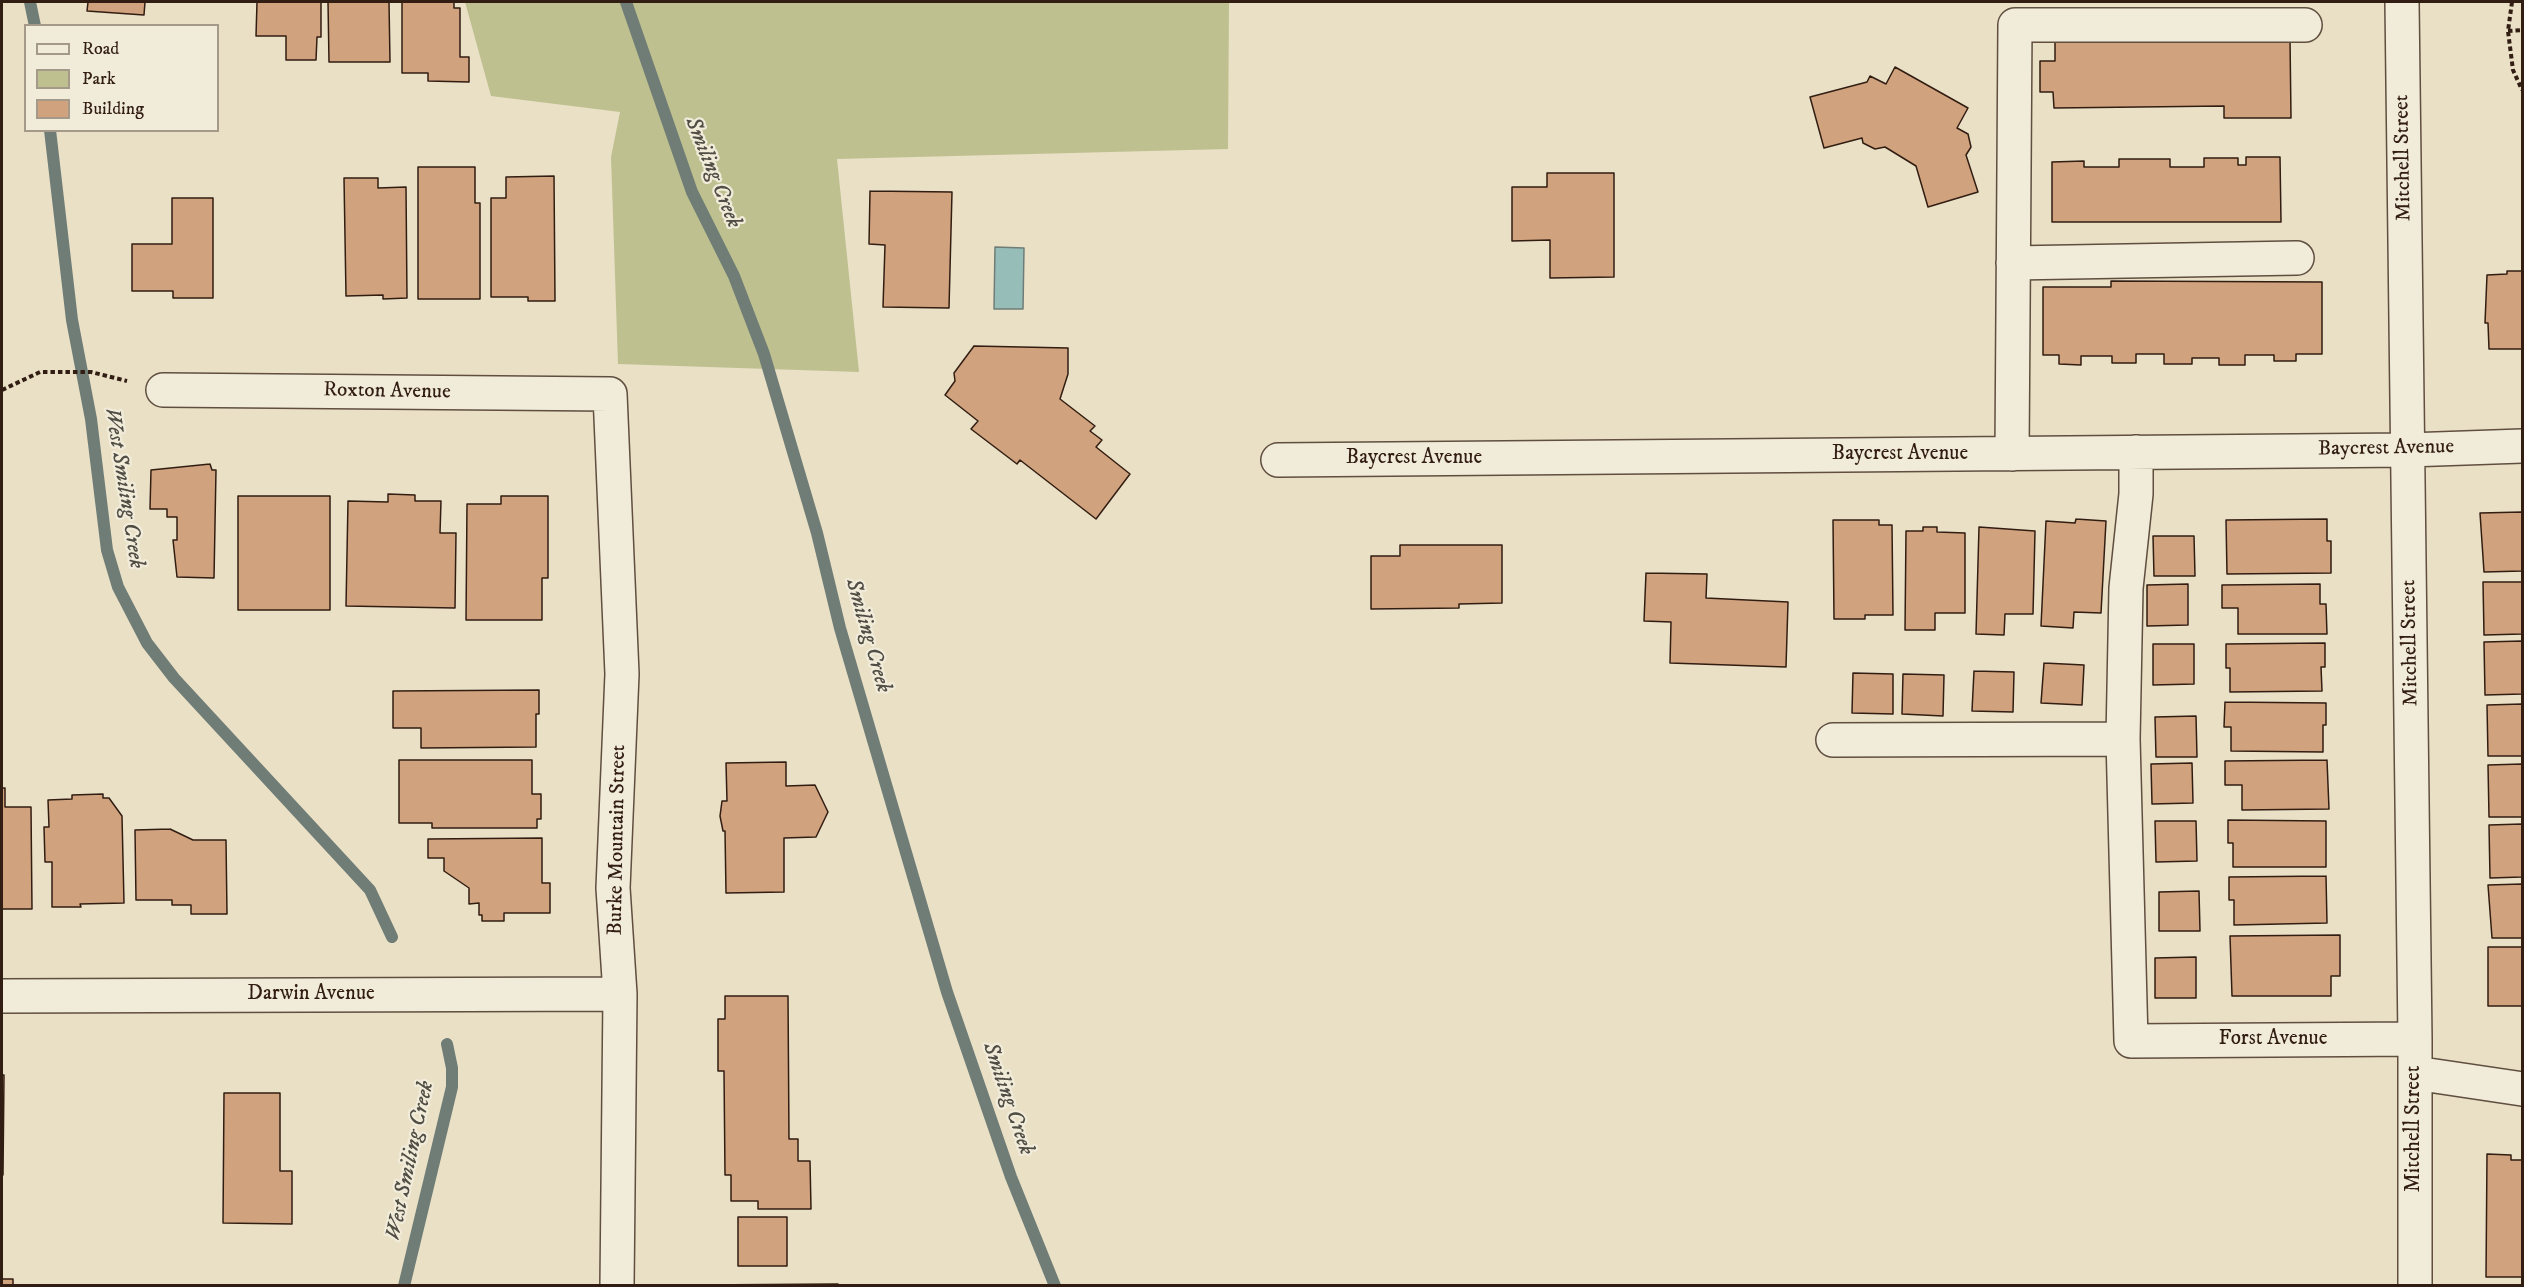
<!DOCTYPE html>
<html>
<head>
<meta charset="utf-8">
<style>
  body { margin:0 }
  #map { position:relative; width:2524px; height:1287px; overflow:hidden; background:#e9e0c6; font-family:"IM FELL DW Pica",serif }
  canvas { display:block }
  .frame { position:absolute; inset:0; border:3px solid #321d12; pointer-events:none }
  .legend { position:absolute; left:24px; top:24px; width:195px; height:108px; box-sizing:border-box; background:#f1ebda; border:2px solid #a5998a; margin:0; padding:8px 10px; list-style:none; font-size:18px; color:#321d12 }
  .legend li { display:flex; align-items:center; gap:12px; height:30px }
  .legend b { width:30px; border:2px solid #a5998a }
</style>
</head>
<body>
<div id="map">
<canvas width="2524" height="1287"></canvas>
<div class="frame"></div>
<ul class="legend">
<li><b style="height:8px;background:#f1ebda"></b>Road</li>
<li><b style="height:16px;background:#bfc090"></b>Park</li>
<li><b style="height:16px;background:#d0a37e"></b>Building</li>
</ul>
</div>
<script>
const g = document.querySelector('canvas').getContext('2d');
g.lineJoin = 'round';
function fillPath(path, color) { g.fillStyle = color; g.fill(path, 'evenodd'); }
const shape = rows => new Path2D(rows.map(r => 'M' + r).join(''));
function stroke(path, color, width, dash) { g.strokeStyle = color; g.lineWidth = width; g.lineCap = dash ? 'butt' : 'round'; g.setLineDash(dash || []); g.stroke(path); }
function label(font, color, halo, rows, align = 'center') {
  g.font = font + ' "IM FELL DW Pica",serif'; g.lineWidth = 4.5; g.setLineDash([]); g.textBaseline = 'middle'; g.strokeStyle = halo; g.fillStyle = color; for (const [text, x, y, turn = 0] of rows) {
    g.save(); g.translate(x, y); g.rotate((+turn || 0) * Math.PI / 180); g.textAlign = isNaN(turn) ? turn : align; if (halo) g.strokeText(text, 0, 0); g.fillText(text, 0, 0); g.restore();
  }
}
fillPath(shape([
  [465,2,1229,2,1228,149,837,159,859,372,618,364,611,157,620,112,491,96]
]), '#bfc090');
const water = shape([
  [995,247,1024,248,1023,309,994,309,995,247]
]);
fillPath(water, '#97bdb8');
stroke(water, '#6f7d76', 1.5);
stroke(shape([
  [30,2,35,26],
  [626,2,692,192,734,276,764,354,817,533,840,628,947,992,1011,1177,1055,1286],
  [50,130,72,320,91,419,107,550,118,587,147,643,174,678,370,890,392,937],
  [404,1286,452,1087,452,1068,447,1044]
]), '#6f7d76', 12);
const building = shape([
  [88,2,145,2,144,15,87,11,88,2],
  [257,2,321,2,321,37,317,37,316,60,286,60,286,36,256,36,257,2],
  [328,2,389,2,390,62,329,62,328,2],
  [402,2,454,2,454,8,460,8,460,57,469,57,469,82,428,81,428,73,402,73,402,2],
  [2290,39,2291,118,2224,118,2224,106,2054,108,2053,92,2040,92,2040,61,2055,61,2055,40,2290,39],
  [1895,67,1968,108,1957,128,1968,134,1971,147,1966,155,1978,192,1928,207,1916,166,1885,147,1875,149,1863,143,1862,138,1824,148,1810,97,1867,82,1870,76,1886,84,1895,67],
  [2246,157,2280,157,2281,222,2052,222,2052,162,2084,161,2084,167,2119,167,2119,159,2170,159,2170,167,2204,167,2204,158,2238,158,2238,165,2246,165,2246,157],
  [418,167,475,167,475,203,480,203,480,299,418,299,418,167],
  [1547,173,1614,173,1614,277,1550,278,1550,240,1512,241,1512,187,1547,187,1547,173],
  [554,176,555,301,528,301,528,297,491,297,491,198,506,198,506,177,554,176],
  [344,178,378,178,378,188,406,187,407,298,383,299,383,295,346,296,344,178],
  [870,191,952,192,949,308,883,307,885,245,869,244,870,191],
  [172,198,213,198,213,298,173,298,173,291,132,291,132,244,172,244,172,198],
  [2507,271,2522,271,2522,349,2489,349,2488,323,2485,323,2487,275,2507,274,2507,271],
  [2111,281,2322,282,2322,354,2296,354,2296,361,2274,361,2274,355,2245,355,2245,365,2219,365,2219,358,2192,358,2192,364,2164,364,2164,354,2136,354,2136,363,2112,363,2112,356,2081,356,2081,365,2059,364,2059,355,2043,355,2043,287,2111,287,2111,281],
  [974,346,1068,348,1068,374,1060,399,1095,426,1090,431,1102,440,1096,447,1130,474,1096,519,1020,460,1017,464,971,429,978,421,945,395,955,381,954,373,974,346],
  [210,464,212,470,216,470,214,578,177,577,173,540,177,540,177,517,167,517,167,509,150,509,151,470,210,464],
  [388,494,415,495,415,501,441,501,440,533,456,533,455,608,346,606,348,501,388,502,388,494],
  [238,496,330,496,330,610,238,610,238,496],
  [501,496,548,496,548,578,542,578,542,620,466,620,467,504,501,504,501,496],
  [2522,512,2522,571,2484,572,2480,513,2522,512],
  [2076,519,2106,521,2101,613,2074,612,2073,628,2041,626,2046,521,2075,523,2076,519],
  [2327,519,2327,541,2331,541,2331,573,2227,574,2226,520,2327,519],
  [1833,520,1879,520,1879,525,1892,525,1893,615,1865,615,1865,619,1834,619,1833,520],
  [1923,527,1937,527,1937,532,1965,533,1965,613,1935,613,1935,630,1905,630,1906,531,1923,531,1923,527],
  [1979,527,2035,531,2033,614,2005,614,2004,635,1976,634,1979,527],
  [2153,536,2194,536,2195,576,2154,576,2153,536],
  [1400,545,1502,545,1502,603,1459,604,1459,608,1371,609,1371,556,1400,556,1400,545],
  [1646,573,1707,574,1706,598,1788,602,1786,667,1670,663,1671,622,1644,621,1646,573],
  [2483,582,2522,582,2522,634,2484,635,2483,582],
  [2188,584,2188,625,2147,626,2147,585,2188,584],
  [2320,584,2320,604,2326,604,2327,634,2238,634,2238,608,2222,608,2222,585,2320,584],
  [2522,641,2522,694,2485,695,2484,642,2522,641],
  [2325,643,2325,667,2321,667,2322,691,2230,692,2230,668,2226,668,2226,644,2325,643],
  [2153,644,2194,644,2194,684,2153,685,2153,644],
  [2044,663,2084,665,2082,705,2041,703,2044,663],
  [1974,671,2014,672,2013,712,1972,711,1974,671],
  [1853,673,1893,674,1893,714,1852,713,1853,673],
  [1903,674,1944,675,1943,716,1902,714,1903,674],
  [539,690,539,714,536,714,536,747,421,748,421,728,393,728,393,691,539,690],
  [2225,702,2326,703,2326,725,2323,725,2323,752,2231,751,2231,727,2224,727,2225,702],
  [2522,704,2522,756,2488,756,2487,705,2522,704],
  [2196,716,2197,757,2156,757,2155,717,2196,716],
  [399,760,532,760,532,794,541,794,541,819,537,819,537,828,432,828,432,823,399,823,399,760],
  [2327,760,2329,809,2242,810,2242,785,2225,785,2225,761,2327,760],
  [786,762,786,786,815,785,828,812,816,837,784,838,784,892,726,893,725,831,723,831,720,816,722,801,727,801,726,763,786,762],
  [2192,763,2193,803,2152,804,2151,764,2192,763],
  [2522,764,2522,817,2489,817,2488,765,2522,764],
  [2,788,5,788,5,807,31,807,32,909,2,909,2,788],
  [103,794,103,798,109,798,122,816,124,903,80,904,81,907,52,907,52,862,45,862,44,827,49,827,48,800,72,799,72,795,103,794],
  [2228,820,2326,821,2326,867,2233,867,2233,843,2228,843,2228,820],
  [2155,821,2196,821,2197,861,2156,862,2155,821],
  [2522,824,2522,877,2490,878,2489,825,2522,824],
  [170,829,193,840,226,840,227,914,191,914,191,905,172,905,172,900,136,900,135,830,170,829],
  [542,838,542,883,550,883,550,913,504,913,504,921,482,921,482,915,479,915,479,903,469,904,469,888,444,871,444,858,428,858,428,839,542,838],
  [2326,876,2327,923,2234,925,2234,900,2229,900,2229,877,2326,876],
  [2522,884,2522,938,2492,938,2488,885,2522,884],
  [2199,891,2200,931,2159,931,2159,892,2199,891],
  [2340,935,2340,976,2331,976,2331,996,2232,996,2230,936,2340,935],
  [2488,947,2522,947,2522,1006,2488,1006,2488,947],
  [2196,957,2196,998,2155,998,2155,958,2196,957],
  [725,996,788,996,789,1139,798,1139,798,1161,810,1161,811,1209,758,1209,758,1201,731,1201,731,1175,725,1175,724,1071,718,1071,718,1019,725,1019,725,996],
  [2,1075,4,1075,3,1175,2,1175,2,1075],
  [224,1093,280,1093,280,1171,292,1171,292,1224,223,1223,224,1093],
  [2487,1154,2511,1155,2511,1160,2522,1160,2522,1277,2486,1277,2487,1154],
  [738,1217,787,1217,787,1266,738,1266,738,1217],
  [2,1279,13,1279,13,1286,2,1286,2,1279],
  [838,1284,838,1286,696,1285,838,1284]
]);
fillPath(building, '#d0a37e');
stroke(building, '#321d12', 1.5);
const minor = shape([
  [2402,2,2415,1039,2415,1286],
  [2013,263,2297,258],
  [163,390,610,394,622,674,613,888,620,994,617,1286],
  [2136,452,2136,494,2126,588,2123,739,2131,1041,2415,1039],
  [2012,454,2015,25,2305,25],
  [1278,460,2408,450,2522,446],
  [1833,740,2123,739],
  [2,996,620,994],
  [2415,1073,2522,1089]
]);
stroke(minor, '#604e3f', 36);
stroke(shape([
  [2512,2,2508,31,2513,70,2522,90],
  [2508,31,2522,30],
  [2,390,40,372,91,372,127,381]
]), '#321d12', 4, [4.5, 3]);
stroke(minor, '#f1ebda', 33);
label('21px', '#321d12', '#f1ebda', [
  ["Mitchell Street",2404,158,-91],
  ["Roxton Avenue",387,392,1],
  ["Baycrest Avenue",2386,449,-1],
  ["Baycrest Avenue",1900,455],
  ["Baycrest Avenue",1414,459],
  ["Mitchell Street",2411,643,-91],
  ["Burke Mountain Street",618,840,-89],
  ["Darwin Avenue",311,995],
  ["Forst Avenue",2273,1040],
  ["Mitchell Street",2415,1129,-90]
]);
label('italic 22px', '#504d44', '#f1ebda', [
  ["Smiling Creek",712,173,68],
  ["West Smiling Creek",123,488,81],
  ["Smiling Creek",867,636,74],
  ["Smiling Creek",1007,1099,71],
  ["West Smiling Creek",411,1161,-78]
]);
</script>
</body>
</html>
